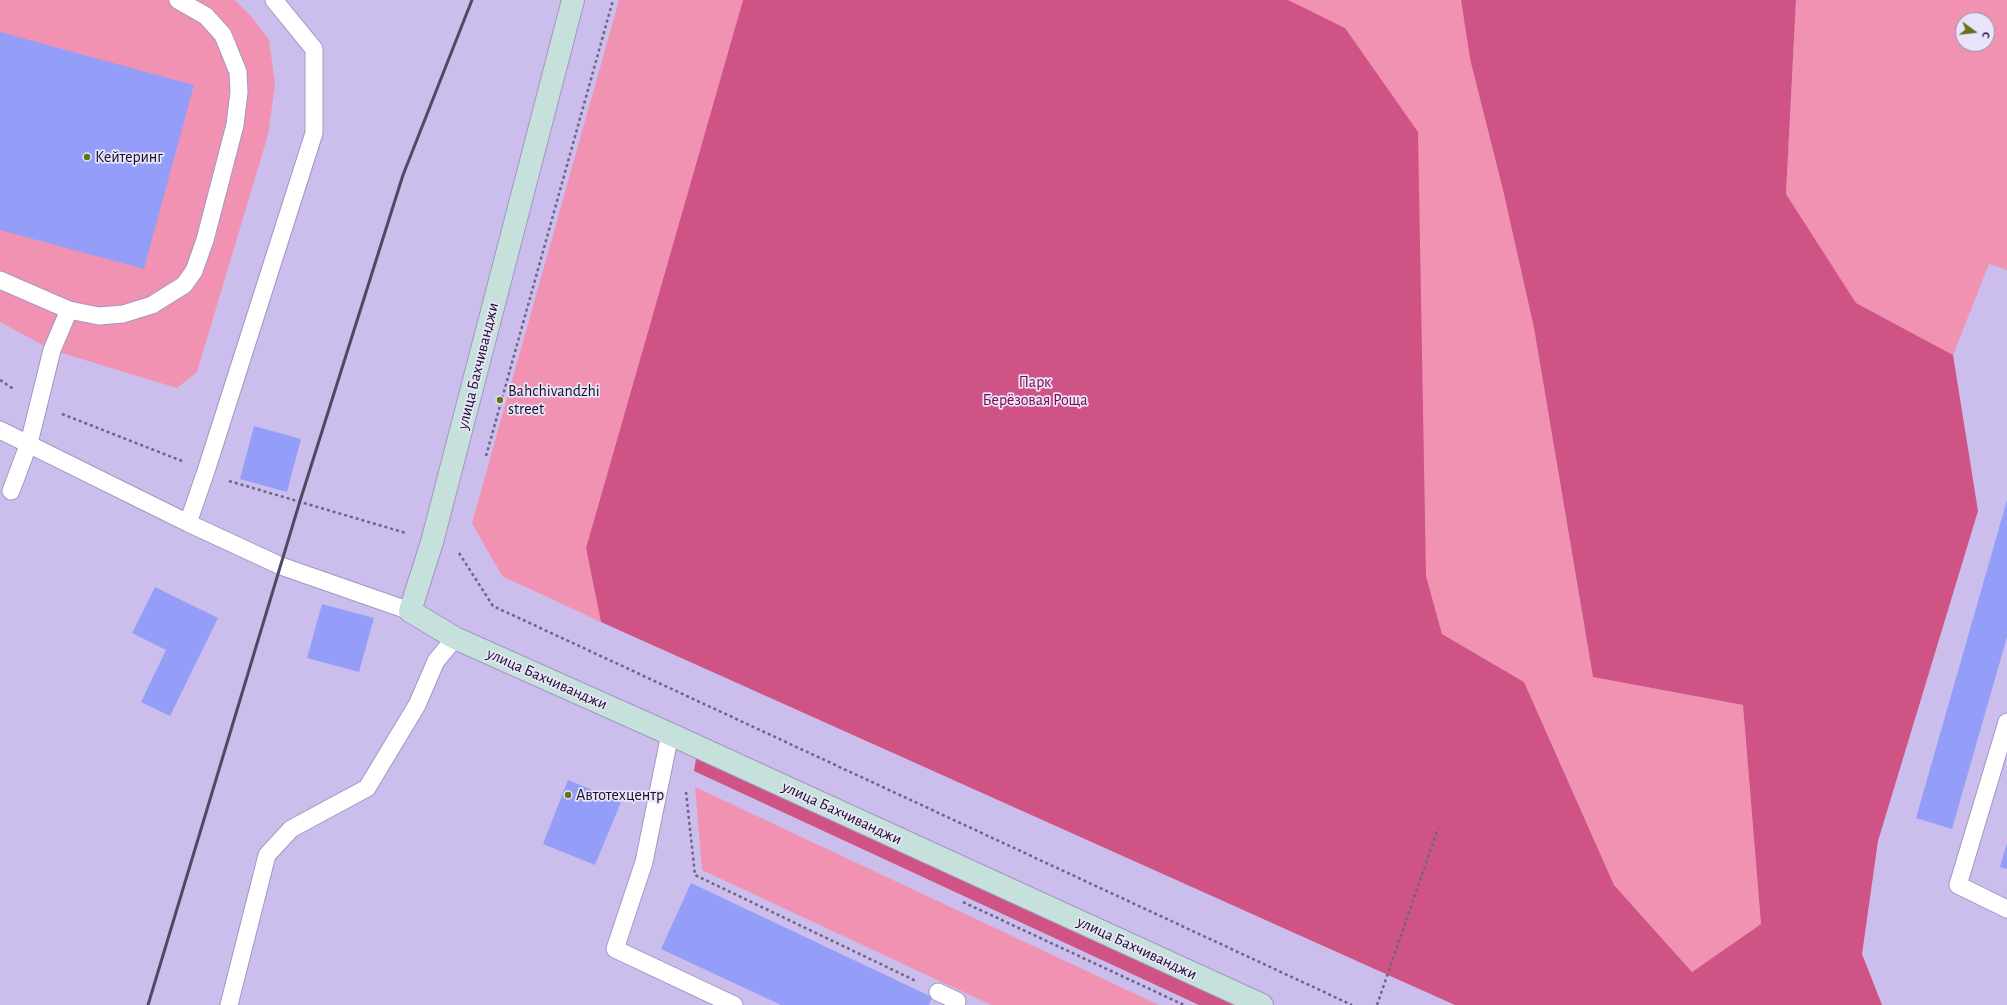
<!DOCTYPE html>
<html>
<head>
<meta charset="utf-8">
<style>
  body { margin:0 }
  #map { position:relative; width:2007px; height:1005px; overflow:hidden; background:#cbbeec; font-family:"Alegreya Sans",sans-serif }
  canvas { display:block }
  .north { position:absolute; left:1955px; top:12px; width:40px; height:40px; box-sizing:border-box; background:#e9e3fb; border:1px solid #958fa4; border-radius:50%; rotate:105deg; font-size:11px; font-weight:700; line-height:16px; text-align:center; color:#161122 }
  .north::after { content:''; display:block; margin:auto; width:14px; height:18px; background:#66731e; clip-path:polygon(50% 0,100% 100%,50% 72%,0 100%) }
</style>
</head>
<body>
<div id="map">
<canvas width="2007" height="1005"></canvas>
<div class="north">С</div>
</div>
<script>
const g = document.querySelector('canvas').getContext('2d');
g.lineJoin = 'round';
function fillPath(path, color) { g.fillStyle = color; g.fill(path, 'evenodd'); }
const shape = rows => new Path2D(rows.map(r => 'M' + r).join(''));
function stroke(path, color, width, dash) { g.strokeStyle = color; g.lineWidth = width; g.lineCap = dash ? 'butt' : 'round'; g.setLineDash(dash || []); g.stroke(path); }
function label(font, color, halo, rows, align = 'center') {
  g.font = font + ' "Alegreya Sans",sans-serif'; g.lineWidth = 3.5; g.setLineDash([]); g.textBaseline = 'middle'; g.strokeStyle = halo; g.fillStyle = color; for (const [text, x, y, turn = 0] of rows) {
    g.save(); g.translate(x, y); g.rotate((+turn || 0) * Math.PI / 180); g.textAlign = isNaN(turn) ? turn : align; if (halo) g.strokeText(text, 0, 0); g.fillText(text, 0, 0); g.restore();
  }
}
fillPath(shape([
  [0,0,235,0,251,16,269,40,275,84,268,135,197,372,177,388,52,350,0,322],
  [619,0,743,0,586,548,601,622,502,576,472,523],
  [1287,0,1461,0,1470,59,1503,190,1534,328,1593,677,1743,705,1761,924,1692,972,1614,885,1524,682,1442,634,1426,577],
  [1796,0,2007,0,2007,270,1989,264,1953,355,1856,303,1786,194],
  [1963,20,1987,20,1987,44,1963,44],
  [695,787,1159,1005,991,1005,702,870]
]), '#f292b3');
fillPath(shape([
  [743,0,1288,0,1345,28,1418,132,1426,576,1442,634,1524,682,1614,885,1692,972,1761,924,1743,705,1593,677,1534,328,1503,190,1470,59,1461,0,1796,0,1786,194,1856,303,1953,355,1978,511,1878,841,1862,954,1882,1005,1455,1005,601,622,586,548],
  [698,746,1247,1005,1199,1005,694,771]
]), '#d05385');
fillPath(shape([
  [0,32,194,85,144,269,0,230],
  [254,426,301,439,287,492,240,479],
  [2007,500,2007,637,1952,829,1916,818],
  [155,587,218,618,170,716,141,702,166,650,132,633],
  [322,604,374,618,359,672,307,658],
  [568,780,621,802,595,865,543,844],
  [2007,843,2007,869,2000,867],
  [691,883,932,997,929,1005,781,1005,661,949]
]), '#949ef9');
const service = shape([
  [0,280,69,310,99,316,123,314,152,305,184,285,194,271,205,240,235,125,239,92,238,72,223,35,206,16,178,0],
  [0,430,188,523,281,566,410,611],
  [11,491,29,443,52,350,69,310],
  [188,523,206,471,314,133,314,49,274,0],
  [2007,722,1958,885,2007,909],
  [670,734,644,862,615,949,734,1005],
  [938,992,957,1001,955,1005],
  [229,1005,267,855,291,829,367,788,417,705,436,661,455,638]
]);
const secondary = shape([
  [573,0,432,542,410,611,455,638,670,734,1262,1005]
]);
stroke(service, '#a396c3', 19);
stroke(secondary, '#a396c3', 24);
stroke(shape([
  [0,380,15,390],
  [62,414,182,461],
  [486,456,613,0],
  [229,481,406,533],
  [459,553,493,606,1352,1005],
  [686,792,695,875,916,981],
  [963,902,1184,1005],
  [1377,1005,1438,828]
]), '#6e6585', 2.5, [3, 3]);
stroke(service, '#fff', 17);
stroke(secondary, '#c6e0db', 22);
stroke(shape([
  [148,1005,300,501,403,175,472,0]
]), '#504963', 3);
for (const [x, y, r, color] of [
  [87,157,4,"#66731e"],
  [500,400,4,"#66731e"],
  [568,795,4,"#66731e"]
]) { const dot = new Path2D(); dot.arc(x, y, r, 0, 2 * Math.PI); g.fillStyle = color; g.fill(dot); stroke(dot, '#e9e3fb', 1.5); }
label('16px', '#161122', '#e9e3fb', [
  ["Кейтеринг",95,157],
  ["Bahchivandzhi",508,391],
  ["street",508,409],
  ["Автотехцентр",576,795]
], 'left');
label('16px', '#161122', '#e9e3fb', [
  ["улица Бахчиванджи",478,366,-76],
  ["улица Бахчиванджи",547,679,24],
  ["улица Бахчиванджи",842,813,25],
  ["улица Бахчиванджи",1137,948,25]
]);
label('16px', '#820947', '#e9e3fb', [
  ["Парк",1035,382],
  ["Берёзовая Роща",1035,400]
]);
</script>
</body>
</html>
